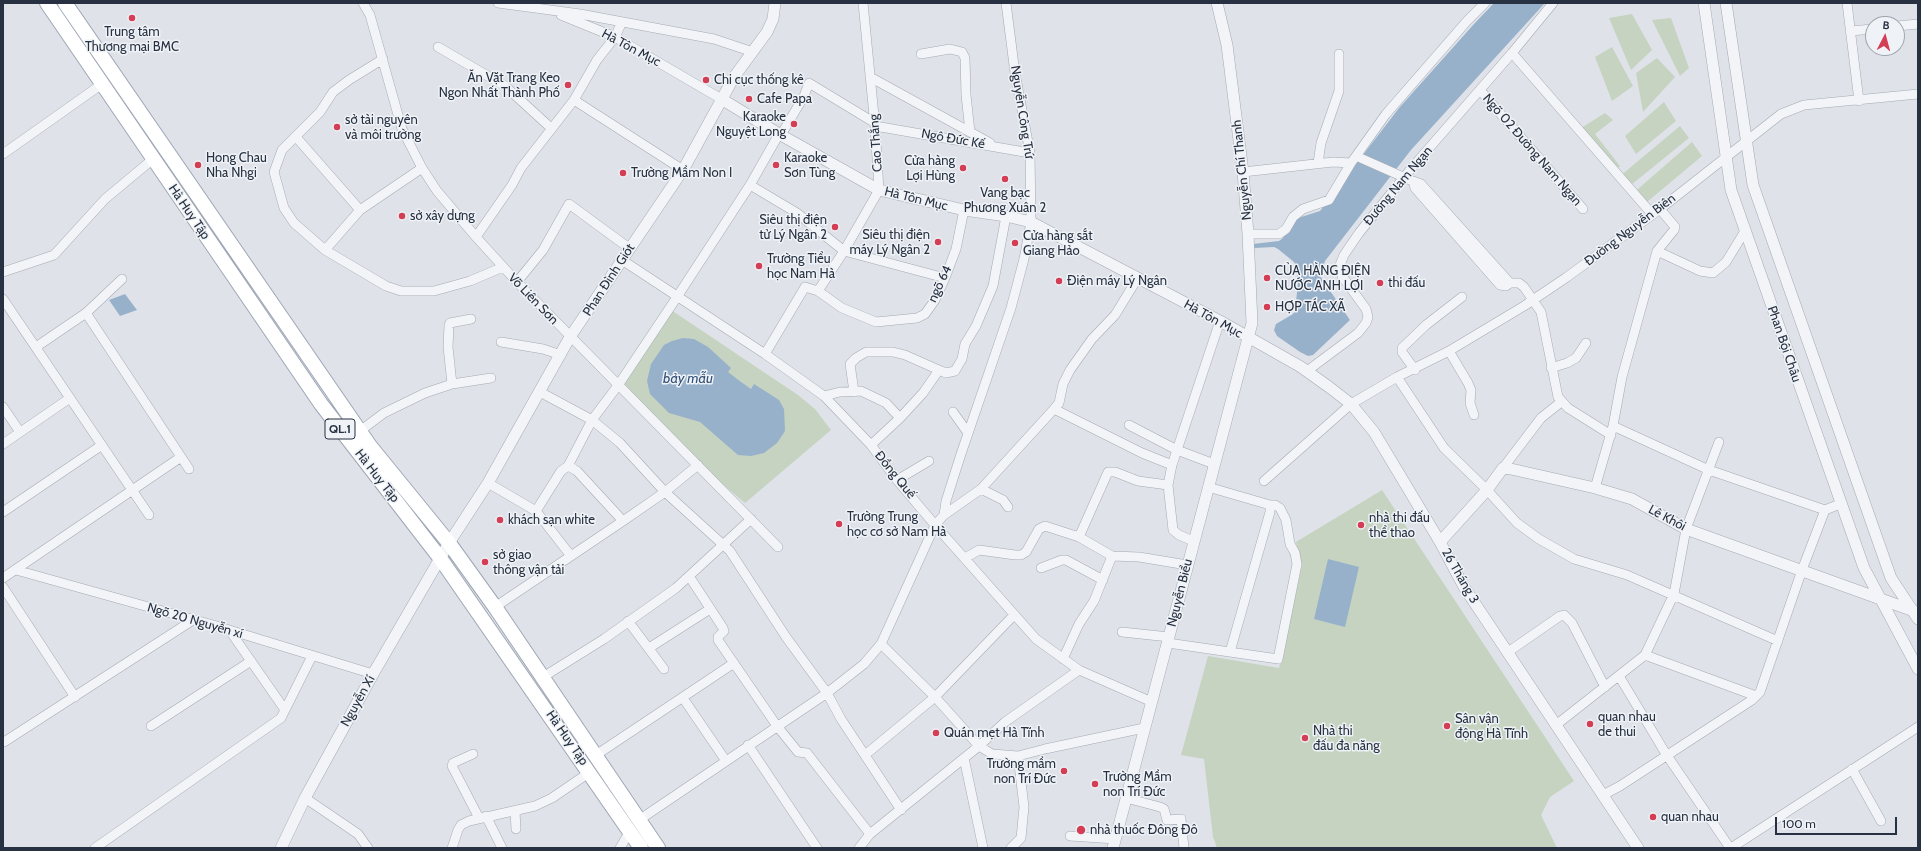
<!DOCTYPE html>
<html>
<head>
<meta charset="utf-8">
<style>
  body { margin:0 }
  #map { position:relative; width:1921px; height:851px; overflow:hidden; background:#dfe3e9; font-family:Cabin,sans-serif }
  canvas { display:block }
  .frame { position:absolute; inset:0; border:4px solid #273141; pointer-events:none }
  .north { position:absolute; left:1865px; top:16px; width:40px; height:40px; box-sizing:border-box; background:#eff2f6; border:1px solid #9fa5ae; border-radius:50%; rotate:6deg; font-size:11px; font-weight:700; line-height:16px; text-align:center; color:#273141 }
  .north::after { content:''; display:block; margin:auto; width:14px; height:18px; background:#d43e55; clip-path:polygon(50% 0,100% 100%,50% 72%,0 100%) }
  .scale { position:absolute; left:1775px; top:817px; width:122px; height:18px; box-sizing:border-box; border:2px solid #273141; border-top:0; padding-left:5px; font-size:12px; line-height:14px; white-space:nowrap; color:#273141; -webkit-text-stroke:3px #eff2f6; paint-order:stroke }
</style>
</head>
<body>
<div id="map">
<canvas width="1921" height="851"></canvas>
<div class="frame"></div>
<div class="north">B</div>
<div class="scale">100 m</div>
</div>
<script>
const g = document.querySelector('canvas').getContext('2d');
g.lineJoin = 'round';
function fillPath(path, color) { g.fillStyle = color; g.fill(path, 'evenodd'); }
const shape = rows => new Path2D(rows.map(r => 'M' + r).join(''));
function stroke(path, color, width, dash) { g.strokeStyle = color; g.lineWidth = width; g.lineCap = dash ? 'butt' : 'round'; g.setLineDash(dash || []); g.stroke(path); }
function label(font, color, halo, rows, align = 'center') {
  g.font = font + ' Cabin,sans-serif'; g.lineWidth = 3; g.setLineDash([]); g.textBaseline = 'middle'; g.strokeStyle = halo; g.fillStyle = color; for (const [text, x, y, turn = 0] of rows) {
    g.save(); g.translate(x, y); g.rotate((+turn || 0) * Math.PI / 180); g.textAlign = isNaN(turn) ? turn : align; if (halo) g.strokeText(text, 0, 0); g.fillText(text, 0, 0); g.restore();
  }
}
fillPath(shape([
  [1632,14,1652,50,1631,70,1609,18],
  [1671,18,1689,68,1680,76,1652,20],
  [1612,47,1633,86,1612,101,1595,57],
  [1657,58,1675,77,1643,112,1636,73],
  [1664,102,1676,121,1636,154,1625,136],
  [1605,113,1613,120,1595,134,1620,166,1611,174,1578,130],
  [1680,126,1689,138,1626,189,1619,177],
  [1692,142,1702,156,1641,207,1631,195],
  [671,310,798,395,815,409,831,430,745,503,688,455,619,383],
  [1382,490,1574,781,1550,797,1541,815,1557,848,1217,848,1213,837,1204,759,1181,755,1208,656,1279,668,1302,565,1296,542]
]), '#c5d3c0');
fillPath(shape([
  [1494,3,1545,3,1411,150,1325,261,1320,276,1350,320,1313,355,1308,356,1300,352,1277,336,1274,330,1276,324,1293,314,1295,311,1298,283,1296,266,1294,262,1278,249,1274,247,1254,248,1253,244,1279,241,1283,238,1286,230,1298,218,1320,211,1399,108,1474,24],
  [125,294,137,310,120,316,109,300],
  [683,338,694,339,708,347,731,368,728,372,741,382,751,389,754,384,779,400,784,409,785,431,777,443,764,453,751,456,738,455,700,422,669,413,650,394,647,381,651,364,664,345,672,341],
  [1328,559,1359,567,1345,627,1314,619]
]), '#98b1cb');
const minor = shape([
  [363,3,370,15,402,129,422,168,437,191,476,237,517,282,778,547],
  [498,3,580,14,714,39,753,52],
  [1847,3,1859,101],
  [561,15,615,37,723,100],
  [1897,26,1918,24],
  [1850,31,1873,29],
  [438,47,505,86,551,128],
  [1512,53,1652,214],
  [921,54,950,49,962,52,965,58,966,95,970,132],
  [383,59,349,80,333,92,320,112,282,150,274,172,284,208,294,223,325,250,386,286,401,291,434,291,470,281,503,267],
  [870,77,990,143],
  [1480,90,1583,209],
  [574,100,683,170],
  [875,126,1030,153],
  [781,135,804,96,809,83,875,123],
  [296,137,360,210],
  [3,154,102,84],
  [1356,156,1410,180],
  [1318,163,1321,143,1339,91,1339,54],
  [1243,172,1333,162,1351,163],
  [750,185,797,213,844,251,945,278],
  [1248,234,1279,234,1286,229,1293,217,1303,209,1329,200,1351,163,1386,114,1467,21,1485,3],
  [476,237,512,185,521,168,574,100,597,60,615,37,622,22],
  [325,250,360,210,422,168],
  [1657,251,1700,271,1713,273,1726,262,1745,231],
  [622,260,765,354,824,396,871,445,897,480,935,525,1036,639,1079,670,1152,702],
  [3,272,54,255,105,199,153,159],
  [517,282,543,250,569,204,629,248],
  [1510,283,1506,286,1500,285,1415,188,1413,181,1421,184,1510,283,1519,283,1524,287,1541,312,1558,397,1568,408,1611,435],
  [818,291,844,251,879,190,875,126,863,3],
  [3,299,149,515],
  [86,313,189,469],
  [501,342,543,349,561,355],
  [36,347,86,313,122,279],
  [1449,351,1468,383,1471,390,1470,403,1474,415],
  [765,354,805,287,818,291,842,308,876,322,917,318,925,314,935,300,945,278,956,249,964,210],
  [1551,368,1567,363,1576,358,1586,343],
  [1415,370,1402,352,1402,348,1426,325,1462,297],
  [1307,371,1358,333,1366,323,1368,317,1366,309,1342,276,1340,265,1344,255,1359,233,1410,170,1512,53,1553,3],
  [1397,377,1444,448,1487,490,1517,523,1539,539,1574,559,1627,575,1778,641],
  [452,384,448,347,449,325,450,323,471,319],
  [540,392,592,420,620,443,665,492,730,551,786,637,827,693,841,719,901,810],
  [854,392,850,364,856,358,866,352,893,352,905,355,939,370,946,373,955,371,962,359,965,344,976,326,993,286,1006,216],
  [824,396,840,392,861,391,886,403,900,418],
  [3,407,20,432],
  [1054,409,1142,453,1172,465],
  [953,412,968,433],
  [1129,425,1177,450,1214,464],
  [1613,426,1709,470,1825,510],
  [360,431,384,413,425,393,452,384,491,378],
  [3,444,70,398],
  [871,445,900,418,923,393,939,370],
  [568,466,592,420,619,384,677,297,750,185,779,134],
  [1503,468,1541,418,1561,402],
  [897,480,929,461],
  [1264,481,1351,404,1397,377,1449,351,1524,306,1567,277,1660,209,1781,114,1804,105,1918,94],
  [488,483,536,511,571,556],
  [1208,487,1270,505,1270,512,1230,652],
  [1595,488,1613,426,1622,377,1657,251,1674,230,1675,227,1660,209],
  [981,489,1003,500,1008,507],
  [536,511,561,471,568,466,577,471,623,521],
  [3,512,102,445],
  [944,515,946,501,961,454,1011,308,1024,259,1031,222,1030,153,1015,73,1006,3],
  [1079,537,1108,472,1115,472,1138,481,1168,485],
  [1193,541,1179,535,1173,530,1168,485,1172,465,1220,321],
  [965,558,979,550,1015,555,1021,555,1026,552,1039,529,1045,526,1079,537,1112,556,1139,557,1187,565],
  [1041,568,1062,560,1066,560,1103,580],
  [16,570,213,625,373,674],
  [689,576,723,628,724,631,718,637,718,640,777,726,798,752,807,753,870,834],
  [3,578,181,457],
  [3,587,75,697],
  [495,607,623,521,665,492,698,465],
  [628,621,664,669],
  [230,631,285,710],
  [1122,632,1169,637],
  [1168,643,1278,659,1297,564,1295,553,1290,544,1286,520,1280,508,1275,505,1270,505],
  [881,644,935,697,979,746,992,754,1018,756,1045,749,1144,728],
  [649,648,710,609],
  [1508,652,1560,616,1564,615,1572,623,1605,687],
  [1645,655,1756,696],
  [1063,659,1079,624,1094,601,1112,556],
  [1619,676,1666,754,1730,848],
  [543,677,604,639,676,588,751,519],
  [683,698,726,761],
  [1556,725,1645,655,1674,594,1686,529,1719,442],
  [151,726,251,661],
  [4,742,193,620],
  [748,745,817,848],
  [473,754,453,763,452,766,479,818],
  [596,755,734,663],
  [865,755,935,697,1014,615],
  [964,758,983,848],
  [1852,769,1881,821],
  [1603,795,1620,786,1752,700,1760,692,1802,570,1825,510,1840,504],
  [305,798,358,834,368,848],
  [1126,798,1160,807,1164,809,1167,820,1181,819,1184,848],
  [515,811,516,829],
  [486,816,502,848],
  [639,820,827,693,864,664,881,644,935,525,944,515,981,489,1054,409,1059,403,1063,384,1070,370,1092,339,1115,315,1137,279],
  [1070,836,1115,839],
  [95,848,281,718,312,656],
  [452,848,458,830,461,825,469,821,535,806,552,798,590,772],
  [620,848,630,831],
  [859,848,870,834,979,746,1005,722,1079,670],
  [1011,848,1021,838,1024,807,1018,756],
  [1731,848,1918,727]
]);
const tertiary = shape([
  [1704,3,1731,190,1864,568,1918,669],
  [1726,3,1753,185,1891,578,1918,619],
  [723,100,779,134,879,190,964,210,1006,216,1031,222,1220,321,1301,367,1329,387,1351,404,1374,432,1440,542,1464,587,1638,848],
  [1440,542,1487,490,1503,468,1511,469,1595,488,1632,499,1686,529,1914,611],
  [281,848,305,798,373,674,449,543,488,483,570,337,683,170,734,77,767,32,773,19,775,3],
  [1113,848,1252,323,1248,234,1243,172,1227,45,1217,3]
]);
const primary = shape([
  [47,3,321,404,440,558,641,848],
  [65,3,370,446,449,543,495,607,658,848]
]);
stroke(minor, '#a4aab3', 10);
stroke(tertiary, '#a4aab3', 12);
stroke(primary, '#9ea7b5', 16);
stroke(minor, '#f2f4f7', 9);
stroke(tertiary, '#f2f4f7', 11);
stroke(primary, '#fff', 14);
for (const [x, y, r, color] of [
  [132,18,4,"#d43e55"],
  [706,80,4,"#d43e55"],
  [568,85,4,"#d43e55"],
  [749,99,4,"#d43e55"],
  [794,124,4,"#d43e55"],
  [337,127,4,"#d43e55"],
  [198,165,4,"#d43e55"],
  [776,165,4,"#d43e55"],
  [963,168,4,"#d43e55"],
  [623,173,4,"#d43e55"],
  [1005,179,4,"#d43e55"],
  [402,216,4,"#d43e55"],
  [835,227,4,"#d43e55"],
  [938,242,4,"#d43e55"],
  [1015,243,4,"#d43e55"],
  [759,266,4,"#d43e55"],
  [1267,278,4,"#d43e55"],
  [1059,281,4,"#d43e55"],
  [1380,283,4,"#d43e55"],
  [1267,307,4,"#d43e55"],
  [500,520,4,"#d43e55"],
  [839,524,4,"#d43e55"],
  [1361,525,4,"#d43e55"],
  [485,562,4,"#d43e55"],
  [1590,724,4,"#d43e55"],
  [1447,726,4,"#d43e55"],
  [936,733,4,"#d43e55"],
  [1305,738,4,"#d43e55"],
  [1064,771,4,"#d43e55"],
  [1095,784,4,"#d43e55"],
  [1653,817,4,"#d43e55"],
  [1081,830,5,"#d43e55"]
]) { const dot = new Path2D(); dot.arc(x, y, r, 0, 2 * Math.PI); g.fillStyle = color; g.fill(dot); stroke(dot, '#eff2f6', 1.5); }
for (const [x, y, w] of [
  [340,429,30]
]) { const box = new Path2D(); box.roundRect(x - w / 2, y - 10, w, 20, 3); g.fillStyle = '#eff2f6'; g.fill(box); stroke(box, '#273141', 1); }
label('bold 12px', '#273141', null, [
  ["QL.1",340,429]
]);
label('13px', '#273141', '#eff2f6', [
  ["Trung tâm",132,32,"center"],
  ["Thương mại BMC",132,47,"center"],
  ["Ăn Vặt Trang Keo",560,78,"right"],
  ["Ngon Nhất Thành Phố",560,93,"right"],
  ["Chi cục thống kê",714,80],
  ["Cafe Papa",757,99],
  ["Karaoke",786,117,"right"],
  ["Nguyệt Long",786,132,"right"],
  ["sở tài nguyên",345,120],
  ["và môi trường",345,135],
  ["Hong Chau",206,158],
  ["Nha Nhgi",206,173],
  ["Karaoke",784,158],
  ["Sơn Tùng",784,173],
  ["Cửa hàng",955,161,"right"],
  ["Lợi Hùng",955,176,"right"],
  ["Trường Mầm Non I",631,173],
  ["Vang bạc",1005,193,"center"],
  ["Phương Xuân 2",1005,208,"center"],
  ["sở xây dựng",410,216],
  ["Siêu thị điện",827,220,"right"],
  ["tử Lý Ngân 2",827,235,"right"],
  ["Siêu thị điện",930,235,"right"],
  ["máy Lý Ngân 2",930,250,"right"],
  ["Cửa hàng sắt",1023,236],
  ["Giang Hảo",1023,251],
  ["Trường Tiểu",767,259],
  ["học Nam Hà",767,274],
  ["CỦA HÀNG ĐIỆN",1275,271],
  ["NƯỚC ANH LỢI",1275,286],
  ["Điện máy Lý Ngân",1067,281],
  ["thi đấu",1388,283],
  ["HỢP TÁC XÃ",1275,307],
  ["Trường Trung",847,517],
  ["học cơ sở Nam Hà",847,532],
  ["nhà thi đấu",1369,518],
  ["thể thao",1369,533],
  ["khách sạn white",508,520],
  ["sở giao",493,555],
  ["thông vận tải",493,570],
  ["quan nhau",1598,717],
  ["de thui",1598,732],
  ["Sân vận",1455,719],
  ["động Hà Tĩnh",1455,734],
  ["Nhà thi",1313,731],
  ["đấu đa năng",1313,746],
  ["Quán mẹt Hà Tĩnh",944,733],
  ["Trường mầm",1056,764,"right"],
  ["non Trí Đức",1056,779,"right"],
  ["Trường Mầm",1103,777],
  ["non Trí Đức",1103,792],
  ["quan nhau",1661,817],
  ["nhà thuốc Đông Đô",1090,830]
], 'left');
label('13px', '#273141', '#eff2f6', [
  ["Hà Tôn Mục",631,48,28],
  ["Nguyễn Công Trứ",1022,112,81],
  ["Ngô Đức Kế",953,139,10],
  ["Cao Thắng",876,143,-94],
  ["Ngõ 02 Đường Nam Ngạn",1532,150,49],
  ["Nguyễn Chí Thanh",1242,170,-96],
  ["Đường Nam Ngạn",1398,186,-50],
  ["Hà Tôn Mục",916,199,14],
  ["Hà Huy Tập",189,212,56],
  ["Đường Nguyễn Biên",1630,230,-37],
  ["Phan Đình Giót",609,280,-57],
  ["ngõ 64",940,284,-65],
  ["Võ Liên Sơn",533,299,46],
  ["Hà Tôn Mục",1213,319,29],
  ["Phan Bội Châu",1784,344,71],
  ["Đồng Quế",895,475,51],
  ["Hà Huy Tập",377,476,52],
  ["Lê Khôi",1667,518,28],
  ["26 Tháng 3",1460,576,60],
  ["Nguyễn Biểu",1180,593,-76],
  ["Ngõ 20 Nguyễn xí",195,621,16],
  ["Nguyễn Xí",358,701,-61],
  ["Hà Huy Tập",567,738,55]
]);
label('italic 14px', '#304f76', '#eff2f6', [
  ["bảy mẫu",688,379]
]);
</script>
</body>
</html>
